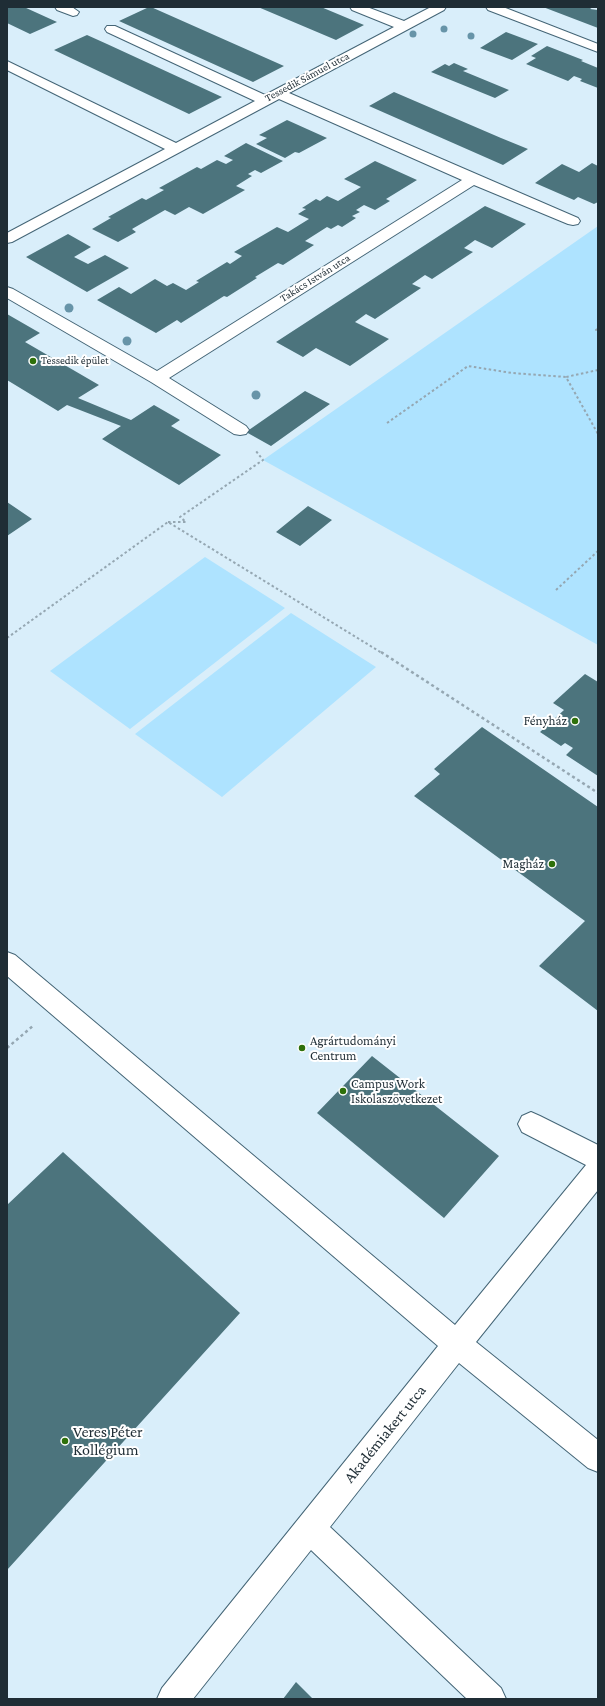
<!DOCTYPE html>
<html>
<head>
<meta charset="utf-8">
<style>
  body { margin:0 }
  #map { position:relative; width:605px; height:1706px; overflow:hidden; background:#d9eefa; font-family:"Crimson Pro",serif }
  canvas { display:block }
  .frame { position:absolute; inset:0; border:8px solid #1f2d35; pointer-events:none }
</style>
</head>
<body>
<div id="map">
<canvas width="605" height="1706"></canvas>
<div class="frame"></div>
</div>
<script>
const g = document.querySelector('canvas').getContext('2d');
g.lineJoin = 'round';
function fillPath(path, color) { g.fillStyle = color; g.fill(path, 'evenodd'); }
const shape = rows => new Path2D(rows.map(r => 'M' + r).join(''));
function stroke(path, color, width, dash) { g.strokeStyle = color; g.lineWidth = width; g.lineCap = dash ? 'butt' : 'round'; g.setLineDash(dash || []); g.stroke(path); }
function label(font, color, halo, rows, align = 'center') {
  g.font = font + ' "Crimson Pro",serif'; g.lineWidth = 4; g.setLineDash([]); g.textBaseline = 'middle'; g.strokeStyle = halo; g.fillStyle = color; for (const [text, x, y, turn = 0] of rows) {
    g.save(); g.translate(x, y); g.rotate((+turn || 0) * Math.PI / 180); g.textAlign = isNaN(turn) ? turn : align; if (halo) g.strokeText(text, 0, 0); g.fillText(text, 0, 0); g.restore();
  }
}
fillPath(shape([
  [598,226,598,645,263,460],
  [205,557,285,608,130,729,50,671],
  [291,613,376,667,222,797,135,734]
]), '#aee3ff');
fillPath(shape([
  [7,7,24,7,57,22,30,34,7,23],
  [149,7,151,7,284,66,253,82,119,21],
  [258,7,321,7,364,25,336,40],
  [543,7,593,7,590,9,598,10,598,28],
  [506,32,538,44,512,60,480,48],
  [87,35,107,44,222,97,189,114,54,50],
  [547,46,583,60,581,61,598,68,598,88,580,81,582,79,574,76,568,81,526,64,536,58,531,56],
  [454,63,468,69,463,71,509,90,495,98,431,72,445,64,449,66],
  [394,92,501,138,528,149,503,165,369,106],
  [287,120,327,138,299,153,295,152,285,158,256,144,267,138,259,135],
  [246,143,283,161,261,173,255,170,248,174,252,176,236,186,245,190,203,214,189,207,175,215,165,210,132,229,136,232,118,242,92,229,111,218,108,217,142,198,146,200,164,190,159,188,197,167,201,169,217,160,226,164,233,160,224,156],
  [375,161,417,180,386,199,390,201,375,210,364,205,356,210,360,212,352,216,356,218,342,227,338,225,331,229,327,227,305,241,314,245,283,265,278,263,255,277,257,278,227,297,224,296,181,323,177,320,156,333,97,300,119,287,131,294,155,279,167,286,173,283,186,290,199,282,196,281,227,262,230,264,242,256,234,252,277,227,288,232,309,219,298,214,306,209,302,208,316,199,320,201,327,196,338,201,361,187,344,179],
  [592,163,598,166,598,202,594,204,578,197,574,200,535,183,562,164,579,172],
  [485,206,526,224,492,248,475,240,464,248,473,252,432,279,425,275,412,284,421,288,375,319,366,314,355,322,389,339,350,366,316,348,303,357,276,342],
  [68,234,91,247,74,257,88,264,105,255,129,268,87,292,26,257],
  [7,314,40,333,25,342,99,385,78,398,131,420,154,405,180,420,171,426,221,455,179,485,102,439,121,426,67,405,58,411,7,380],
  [305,391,330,404,271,446,246,432],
  [7,502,32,519,7,536],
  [308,506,332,520,300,546,276,532],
  [585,674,598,682,598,776,566,755,573,748,565,743,561,746,540,732,564,710,553,703],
  [482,727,598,807,598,1011,539,966,585,921,414,796,440,774,434,769],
  [372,1056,499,1156,444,1218,317,1113],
  [63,1152,240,1313,7,1570,7,1205],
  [296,1682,313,1699,283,1699]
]), '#4c747d');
const minor = shape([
  [55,7,72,7,79,12,77,15,73,16,57,10,55,7],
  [350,7,367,7,404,21,431,7,446,7,444,10,289,93,578,218,580,221,578,224,573,225,568,224,474,185,169,378,246,426,249,430,246,434,240,435,234,434,151,382,7,298,7,287,13,289,157,371,462,180,279,99,12,242,7,243,7,233,165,149,7,70,7,61,176,143,255,101,107,32,105,29,107,26,115,26,265,95,394,27,352,10,350,7],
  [486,7,503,7,598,44,598,52,488,10,486,7],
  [7,952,15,955,455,1325,586,1165,522,1132,518,1124,522,1116,531,1112,540,1116,598,1145,598,1190,476,1342,598,1440,598,1472,588,1468,459,1363,330,1527,501,1688,506,1699,467,1699,311,1550,193,1699,157,1699,162,1688,438,1346,7,976,7,952]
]);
stroke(minor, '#446576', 2);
stroke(shape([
  [598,329,596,330,598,332],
  [598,370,566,377,598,434],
  [387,423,468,366,512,373,566,377],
  [168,522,186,522,180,517,263,460,256,451],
  [556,590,598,551],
  [7,638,168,522,382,653]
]), '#95a7b2', 2, [2.5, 2.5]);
stroke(shape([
  [381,652,598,793],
  [7,1048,34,1025]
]), '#95a7b2', 2.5, [3, 3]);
fillPath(minor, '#fff');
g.fillStyle = '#6794a8';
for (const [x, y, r] of [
  [444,29,3.5],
  [413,34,3.5],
  [471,36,3.5],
  [69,308,4.5],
  [127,341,4.5],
  [256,395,4.5]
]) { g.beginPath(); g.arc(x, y, r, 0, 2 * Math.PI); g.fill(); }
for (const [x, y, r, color] of [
  [33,361,4,"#2e700a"],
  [575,721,4,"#2e700a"],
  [552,864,4,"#2e700a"],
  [302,1048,4,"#2e700a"],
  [343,1091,4,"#2e700a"],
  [65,1441,4,"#2e700a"]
]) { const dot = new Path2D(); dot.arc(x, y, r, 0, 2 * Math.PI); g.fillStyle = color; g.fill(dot); stroke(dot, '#fff', 1.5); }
label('11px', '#1f2d35', '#fff', [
  ["Tessedik Sámuel utca",307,77,-28],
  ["Takács István utca",315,278,-32]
]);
label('11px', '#1f2d35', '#fff', [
  ["Tessedik épület",41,361]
], 'left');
label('13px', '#1f2d35', '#fff', [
  ["Fényház",567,721],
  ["Magház",544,864],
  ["Agrártudományi",310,1041,"left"],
  ["Centrum",310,1056,"left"],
  ["Campus Work",351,1084,"left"],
  ["Iskolaszövetkezet",351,1099,"left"]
], 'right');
label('16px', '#1f2d35', '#fff', [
  ["Veres Péter",73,1432],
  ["Kollégium",73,1450]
], 'left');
label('16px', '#1f2d35', '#fff', [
  ["Akadémiakert utca",385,1434,-51]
]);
</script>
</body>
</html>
